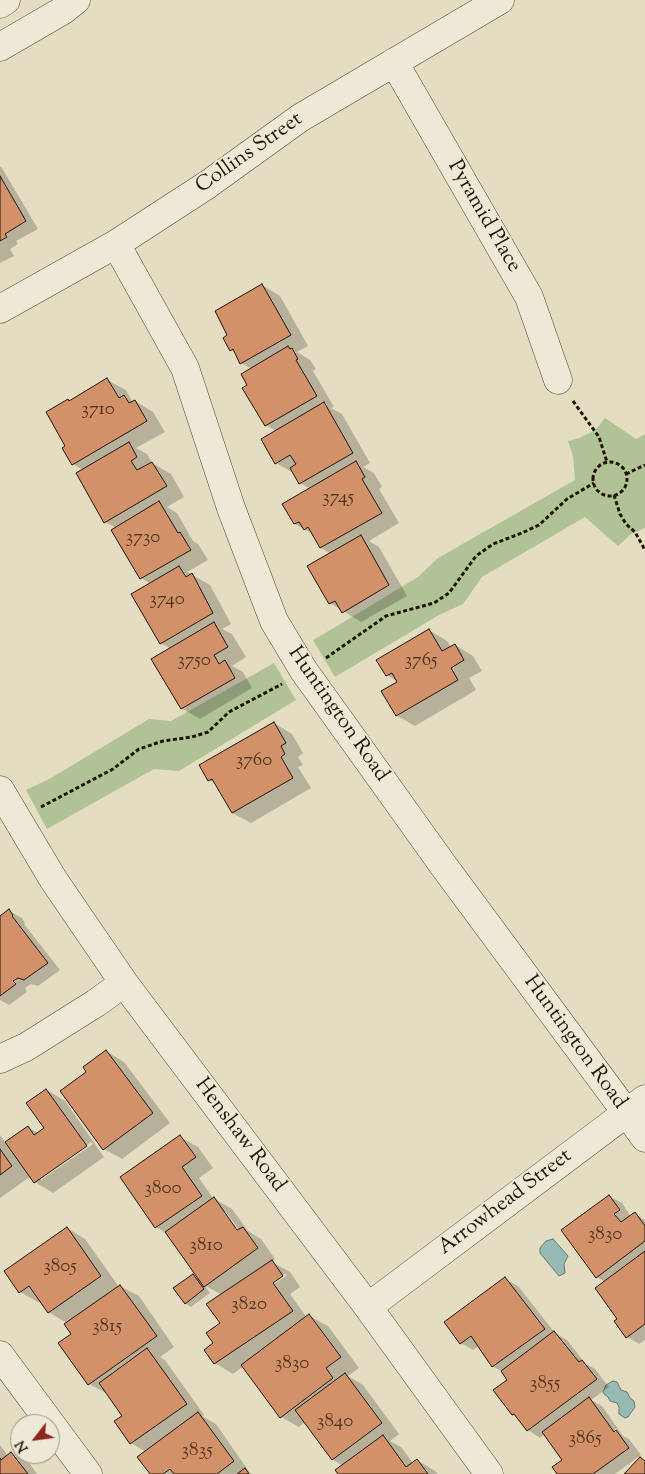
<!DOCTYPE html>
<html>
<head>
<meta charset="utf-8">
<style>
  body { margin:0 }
  #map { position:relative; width:645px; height:1474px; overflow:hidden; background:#e5ddc2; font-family:"Sorts Mill Goudy",serif }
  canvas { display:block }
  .north { position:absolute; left:10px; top:1414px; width:50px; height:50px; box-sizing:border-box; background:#eee9d7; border:1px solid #9c9484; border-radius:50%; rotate:240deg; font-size:14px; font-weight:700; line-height:20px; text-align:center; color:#201407 }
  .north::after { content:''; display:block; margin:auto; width:18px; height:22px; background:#8f2418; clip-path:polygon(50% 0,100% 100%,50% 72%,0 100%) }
</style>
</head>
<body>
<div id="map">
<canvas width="645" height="1474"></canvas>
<div class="north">N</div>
</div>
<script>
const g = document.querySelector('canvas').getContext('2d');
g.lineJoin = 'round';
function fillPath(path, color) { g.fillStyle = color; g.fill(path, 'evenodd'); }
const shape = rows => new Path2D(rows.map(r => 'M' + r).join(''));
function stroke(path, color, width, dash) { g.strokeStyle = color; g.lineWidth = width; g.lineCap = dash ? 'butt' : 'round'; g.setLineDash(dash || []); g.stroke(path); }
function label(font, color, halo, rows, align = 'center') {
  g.font = font + ' "Sorts Mill Goudy",serif'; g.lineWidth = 4; g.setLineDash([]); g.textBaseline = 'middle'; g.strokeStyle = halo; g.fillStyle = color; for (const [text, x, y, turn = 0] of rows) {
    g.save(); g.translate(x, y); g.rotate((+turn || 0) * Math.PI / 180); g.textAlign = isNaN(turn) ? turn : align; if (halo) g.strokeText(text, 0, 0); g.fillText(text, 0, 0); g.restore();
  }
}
fillPath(shape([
  [605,418,636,439,645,434,645,528,630,535,618,546,585,517,482,577,463,604,439,615,335,677,313,640,337,626,418,577,438,558,575,480,573,456,568,441,579,438,590,433,598,427],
  [274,663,296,700,179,771,154,769,47,829,26,790,51,778,149,719,171,721]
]), '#b1c296');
const water = shape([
  [553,1239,568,1256,564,1264,565,1273,559,1276,540,1253,540,1248,546,1241,553,1239],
  [613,1381,617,1382,621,1390,627,1392,630,1398,634,1401,635,1407,628,1417,625,1418,619,1414,619,1407,617,1403,610,1401,608,1397,604,1394,603,1392,606,1385,613,1381]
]);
fillPath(water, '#96bbb5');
stroke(water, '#67786f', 1);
fillPath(shape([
  [0,166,2,168,38,229,16,241,18,244,10,249,14,256,0,263],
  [262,285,280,296,308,346,297,352,310,360,316,369,313,371,334,407,331,408,342,414,370,463,363,467,374,473,382,487,379,489,399,523,369,541,379,547,407,596,361,622,330,603,331,554,321,548,313,534,295,524,311,489,300,483,295,474,276,463,276,431,266,425,249,385,252,369,241,363,236,353,231,350,229,336],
  [107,380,126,390,132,401,135,401,153,412,165,432,136,448,147,454,152,463,171,474,184,497,167,507,177,513,193,541,198,544,208,560,187,572,210,585,231,624,222,629,232,634,246,657,232,666,243,672,252,688,200,719,181,708,171,649,161,643,151,584,141,578,116,528,105,522,83,470,73,464,67,447,70,402],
  [429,630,447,641,451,647,455,645,473,656,482,671,469,678,476,690,415,726,396,715,398,682,387,675],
  [274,723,292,734,303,753,298,757,303,765,298,767,311,788,251,823,232,813,216,784,209,780,201,766],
  [9,911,22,918,25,923,24,924,60,970,38,986,31,984,25,988,27,992,9,1005,0,1000,0,918],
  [106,1051,124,1062,170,1123,122,1159,104,1149,88,1072],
  [47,1090,65,1101,104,1157,53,1193,35,1182,31,1176,0,1198,0,1135,6,1143,28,1127,38,1133,45,1128],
  [91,1142,93,1144,41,1180,41,1177],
  [180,1137,198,1147,213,1168,199,1178,213,1198,232,1209,248,1231,261,1239,275,1259,272,1262,290,1272,300,1287,290,1294,307,1318,309,1316,328,1326,359,1368,348,1376,363,1385,399,1434,390,1441,401,1447,413,1463,417,1460,435,1471,438,1474,339,1474,343,1466,332,1459,305,1422,299,1427,281,1417,244,1366,233,1374,215,1363,215,1344,222,1323,222,1295,204,1285,210,1293,191,1307,185,1303,193,1275,200,1280,168,1234,156,1227,122,1178],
  [223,1212,226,1212,242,1234,240,1236],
  [285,1274,287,1275,269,1288,267,1286],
  [609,1196,622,1203,631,1217,635,1214,645,1220,645,1340,639,1344,627,1337,619,1319,605,1282,597,1277],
  [67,1228,85,1239,119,1287,120,1286,139,1296,174,1347,160,1357,165,1360,204,1415,202,1416,216,1424,250,1473,253,1474,151,1474,146,1452,131,1443,124,1416,108,1394,89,1384,73,1334,67,1323,48,1312,40,1301,38,1302,20,1292],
  [505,1279,518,1286,555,1333,567,1340,585,1363,595,1369,609,1387,591,1400,602,1406,623,1436,629,1439,641,1455,615,1474,559,1474,564,1460,545,1434,540,1438,528,1430,518,1416,513,1414,509,1380,503,1372,492,1366,478,1346,473,1350,461,1343],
  [0,1445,8,1456,12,1453,30,1464,37,1474,0,1474]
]), '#0003');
const building = shape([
  [0,176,26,221,5,234,7,237,0,241,0,176],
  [262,284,291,335,240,364,233,349,230,351,223,338,227,335,215,311,262,284],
  [288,346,290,349,292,348,298,359,296,360,317,396,265,426,242,388,247,385,241,374,288,346],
  [107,378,119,398,124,395,129,403,135,400,147,421,72,465,62,448,65,446,46,412,68,399,69,401,107,378],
  [324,402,353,453,299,484,290,468,296,464,290,455,275,464,261,439,324,402],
  [129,442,137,457,131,461,137,470,152,462,167,486,104,523,76,473,129,442],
  [356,461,365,477,362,479,382,513,320,548,308,527,304,530,299,522,294,524,282,504,356,461],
  [159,501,178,533,180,532,191,550,140,579,111,530,159,501],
  [361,535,389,585,342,613,335,601,329,604,307,566,361,535],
  [179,566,186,577,192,573,213,613,160,644,131,594,179,566],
  [214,622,228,647,214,655,219,664,225,660,235,678,181,709,151,659,214,622],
  [429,629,442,651,455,644,464,660,451,668,458,680,396,716,381,691,397,682,392,673,386,676,376,660,429,629],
  [274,722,286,743,281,746,285,754,281,757,293,778,232,813,212,779,208,781,199,765,274,722],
  [9,909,13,915,12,916,48,963,24,980,18,978,13,981,16,984,0,996,0,916,9,909],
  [106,1050,153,1113,103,1150,60,1091,86,1072,83,1067,106,1050],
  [46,1089,87,1146,34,1183,5,1142,28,1126,34,1135,44,1128,26,1103,46,1089],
  [180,1135,196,1157,182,1167,202,1196,155,1228,120,1177,180,1135],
  [0,1149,12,1166,0,1175,0,1149],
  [609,1195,620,1210,614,1214,621,1222,635,1212,645,1226,645,1241,596,1278,561,1230,609,1195],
  [214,1197,237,1230,243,1227,258,1248,204,1287,165,1232,214,1197],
  [67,1227,101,1276,48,1313,29,1286,19,1293,4,1271,67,1227],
  [645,1251,645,1324,626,1338,614,1321,617,1319,595,1288,645,1251],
  [272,1260,283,1276,273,1283,293,1311,214,1364,204,1350,213,1343,206,1333,220,1323,206,1304,272,1260],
  [193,1274,204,1289,185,1304,173,1288,193,1274],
  [505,1277,545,1329,492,1367,471,1336,460,1344,444,1322,505,1277],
  [120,1285,157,1336,88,1385,58,1343,71,1334,64,1324,120,1285],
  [309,1314,341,1357,326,1368,333,1378,280,1418,241,1365,309,1314],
  [554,1331,579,1362,582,1360,597,1379,527,1431,514,1414,512,1415,493,1390,507,1380,501,1371,554,1331],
  [147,1348,187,1404,130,1444,114,1421,122,1416,99,1383,147,1348],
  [345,1373,382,1423,332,1460,295,1410,345,1373],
  [589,1397,614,1432,616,1430,629,1448,593,1474,557,1474,552,1467,562,1460,542,1432,589,1397],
  [198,1412,234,1461,217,1474,174,1474,170,1469,163,1474,150,1474,137,1457,198,1412],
  [383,1435,406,1467,417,1459,428,1474,338,1474,335,1470,383,1435],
  [11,1452,28,1474,0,1474,0,1458,1,1460,11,1452],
  [640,1457,645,1461,645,1474,624,1474,640,1457],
  [245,1468,249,1474,237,1474,245,1468]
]);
fillPath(building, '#d29168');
stroke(building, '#201407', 1);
const minor = shape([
  [0,4,6,0],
  [0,47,62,11,76,0],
  [394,62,529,297,558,380],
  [116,244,185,368,231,508,274,621,304,671,355,742,443,865,645,1138],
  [0,309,116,244,207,185,300,118,500,0],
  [0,790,53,879,124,983,368,1307,489,1474],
  [0,1059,26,1047,96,1003,124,983],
  [368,1307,645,1099],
  [0,1355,88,1474]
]);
stroke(minor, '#514636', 29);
stroke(shape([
  [573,401,599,437,607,462],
  '593 479a17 17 0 1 1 34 0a17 17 0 1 1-34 0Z',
  [626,474,645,465],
  [614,495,620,514,626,524,635,532,645,550],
  [326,658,386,616,434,603,449,593,476,556,493,544,522,533,539,525,567,499,594,483],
  [41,807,113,769,139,749,163,741,192,737,208,732,229,712,282,684]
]), '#201407', 3, [4, 2.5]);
stroke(minor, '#eee9d7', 28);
label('19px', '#4c331f', null, [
  ["3710",98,411],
  ["3745",338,499],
  ["3730",143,539],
  ["3740",167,601],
  ["3750",194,662],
  ["3765",421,662],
  ["3760",254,762],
  ["3800",163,1190],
  ["3830",605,1236],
  ["3810",206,1247],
  ["3805",60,1268],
  ["3820",249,1306],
  ["3815",107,1328],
  ["3830",292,1365],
  ["3855",545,1385],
  ["3840",335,1423],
  ["3865",585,1440],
  ["3835",197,1452]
]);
label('21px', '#201407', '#eee9d7', [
  ["Collins Street",250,154,-35],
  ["Pyramid Place",483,217,60],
  ["Huntington Road",337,715,55],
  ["Huntington Road",574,1043,54],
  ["Henshaw Road",239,1136,53],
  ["Arrowhead Street",506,1203,-37]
]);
</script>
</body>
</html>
